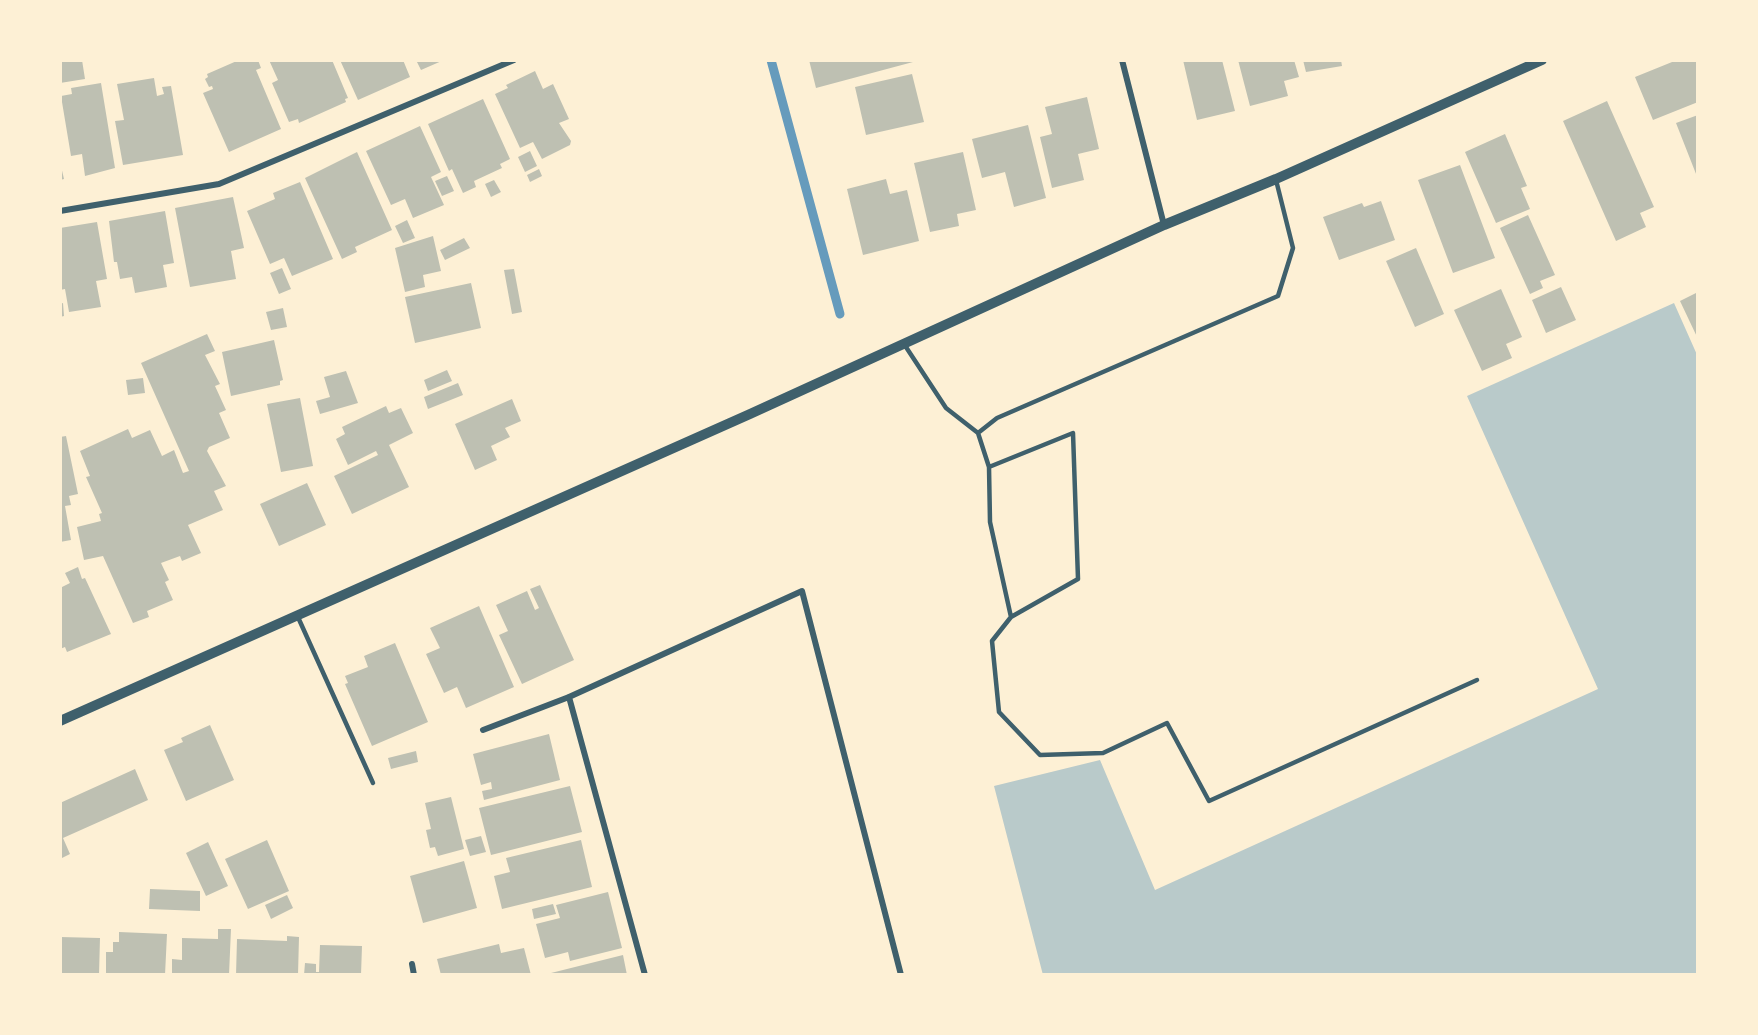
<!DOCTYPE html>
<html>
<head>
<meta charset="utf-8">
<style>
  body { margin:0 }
  #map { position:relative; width:1758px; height:1035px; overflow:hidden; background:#fdf0d5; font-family:"Noto Sans",sans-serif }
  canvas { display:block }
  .frame { position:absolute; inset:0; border:62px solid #fdf0d5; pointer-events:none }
</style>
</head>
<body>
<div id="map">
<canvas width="1758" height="1035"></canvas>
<div class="frame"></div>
</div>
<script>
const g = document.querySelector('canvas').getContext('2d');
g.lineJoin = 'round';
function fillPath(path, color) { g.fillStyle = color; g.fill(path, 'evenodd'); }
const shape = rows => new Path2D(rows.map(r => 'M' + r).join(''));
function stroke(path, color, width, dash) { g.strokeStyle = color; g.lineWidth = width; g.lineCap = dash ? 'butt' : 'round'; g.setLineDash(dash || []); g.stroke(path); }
fillPath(shape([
  [1674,303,1698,357,1698,975,1043,975,994,786,1100,760,1155,890,1598,689,1467,396]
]), '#b9caca');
stroke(shape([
  [771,60,840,314]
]), '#669bbc', 9);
fillPath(shape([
  [60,60,82,60,85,79,60,83],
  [239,60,258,60,261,68,256,70,281,129,229,152,203,93,213,89,212,86,209,87,205,79,208,77,207,74],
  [269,60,332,60,348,98,345,99,346,102,299,123,298,119,289,122,272,83,278,80],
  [340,60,403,60,410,77,358,100],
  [416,60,444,60,421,70],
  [809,60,912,60,913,62,816,88],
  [1183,60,1222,60,1235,111,1197,120],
  [1238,60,1294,60,1299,77,1284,81,1288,96,1250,106],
  [1303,60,1341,60,1342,66,1306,72],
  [1677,60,1698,60,1698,102,1653,120,1635,77],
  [535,71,543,89,553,84,569,119,559,123,571,141,570,145,542,159,533,142,520,148,495,94,508,88,506,85],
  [912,74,924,122,866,135,855,87],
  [154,78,157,96,164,94,162,87,171,86,183,155,123,165,115,121,124,120,117,84],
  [101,83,115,168,85,176,82,154,71,156,61,96,72,94,71,88],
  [1087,97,1099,149,1078,154,1084,180,1052,188,1040,137,1052,134,1045,107],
  [483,99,510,159,500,164,502,168,474,181,476,187,463,193,452,169,449,171,428,124],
  [1607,101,1654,207,1640,213,1646,227,1616,241,1563,121],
  [1698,115,1698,179,1676,123],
  [1028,125,1046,198,1014,207,1005,172,982,178,972,139],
  [420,126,441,172,431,177,444,205,413,218,405,199,391,205,366,151],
  [1505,134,1527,186,1521,188,1530,209,1496,223,1465,152],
  [530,151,537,166,525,172,518,157],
  [357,152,392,230,355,247,357,252,342,259,305,178],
  [963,152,976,210,957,214,959,226,930,232,914,163],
  [60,162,64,179,60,180],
  [1460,165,1495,258,1453,273,1418,180],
  [539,169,542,176,530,182,527,175],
  [447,176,454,191,442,196,435,181],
  [886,179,890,194,907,190,919,241,863,255,847,189],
  [494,180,501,192,491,197,485,184],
  [300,182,333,259,292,276,284,258,270,264,247,211,275,199,273,193],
  [233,197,244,248,231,251,236,279,190,287,175,208],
  [1381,201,1395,240,1339,260,1323,217,1362,203,1364,207],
  [165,211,174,263,163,265,167,287,135,293,132,277,120,279,117,262,114,262,109,221],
  [1528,215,1555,275,1540,281,1543,288,1530,294,1500,228],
  [407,220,415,238,403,243,395,226],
  [97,222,107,279,96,281,101,307,69,312,65,289,60,290,60,228],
  [433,236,441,271,423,275,425,287,405,292,395,248],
  [464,238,470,248,445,260,440,250],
  [1416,248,1444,314,1415,327,1386,261],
  [282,268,291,289,279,294,270,273],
  [514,269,522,312,512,314,504,270],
  [471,283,481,328,415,343,405,297],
  [1561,287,1576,320,1546,333,1532,300],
  [1501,289,1522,337,1506,344,1512,358,1482,371,1454,310],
  [1698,292,1698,339,1680,301],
  [63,303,64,316,60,317,60,304],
  [283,308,287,327,271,330,266,312],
  [207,334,215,351,205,355,220,384,215,386,226,410,219,413,230,438,209,447,207,451,226,486,214,491,223,510,188,525,201,553,182,561,180,556,161,563,169,580,165,582,173,600,147,611,149,617,133,623,103,556,84,560,77,527,101,521,99,514,102,513,86,477,90,476,80,451,128,429,132,438,150,430,162,456,174,450,183,473,189,471,141,363],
  [274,340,283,380,280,381,280,385,231,396,222,352],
  [447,370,452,381,428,391,424,380],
  [346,371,358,403,320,414,316,401,330,397,324,377],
  [143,378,145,393,128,395,126,380],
  [458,383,463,395,428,409,424,397],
  [300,398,313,466,281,472,267,404],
  [512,399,521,421,505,428,510,437,491,446,497,460,475,470,455,424],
  [386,406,389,413,401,408,413,433,389,445,409,487,352,514,334,476,378,455,376,451,348,465,336,439,345,434,342,427],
  [66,436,78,494,69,496,71,505,65,506,71,540,60,542,60,437],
  [307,483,326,525,279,546,260,504],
  [78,567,82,579,85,578,111,634,67,652,65,647,60,649,60,588,70,583,65,573],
  [540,585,574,660,522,684,499,635,508,631,496,605,527,591,535,610,539,608,530,589],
  [479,606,514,687,466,708,457,687,444,693,426,654,440,648,430,628],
  [395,643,428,722,372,746,345,684,348,683,345,676,368,667,364,656],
  [210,725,234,780,186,801,164,750,183,742,181,738],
  [549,734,560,780,484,800,482,791,492,789,491,782,481,785,473,754],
  [416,751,418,762,391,769,388,758],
  [135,769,148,800,63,838,70,854,60,859,60,803],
  [570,786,582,832,491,855,479,808],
  [451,797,464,849,438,856,435,847,430,848,426,830,431,829,425,803],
  [481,836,486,852,470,856,465,840],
  [267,840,289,891,248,909,225,859],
  [581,840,592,887,502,909,494,876,510,872,506,858],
  [208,842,228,886,206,896,186,853],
  [464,861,477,908,423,923,410,876],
  [150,889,200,891,200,911,149,909],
  [608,892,622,948,570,961,568,952,545,958,536,924,560,918,556,905],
  [287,895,293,908,271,919,265,905],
  [553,904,556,914,534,919,532,909],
  [218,929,231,929,229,975,172,975,172,959,182,960,182,938,218,939],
  [119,932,167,934,165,975,106,975,106,952,113,952,113,942,119,942],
  [287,936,299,937,298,975,236,975,237,939,287,941],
  [60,937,100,938,99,975,60,975],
  [499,944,501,953,524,948,531,975,441,975,437,959],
  [320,945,362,946,361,975,304,975,305,963,316,964,316,972,319,972],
  [623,955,627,975,548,975,547,974]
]), '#bec0b2');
stroke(shape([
  [904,344,946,408,978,433,989,467,990,522,1011,617],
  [978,433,997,418,1278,296,1293,248,1276,180],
  [989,467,1073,433,1078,579,1011,617,992,641,999,712,1040,755,1103,753,1167,723,1209,801,1477,680],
  [297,615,373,783]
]), '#3f606c', 4.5);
stroke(shape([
  [1122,60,1164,225],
  [60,211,219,184,514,60],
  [569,697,645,975],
  [483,730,569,697,802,591,901,975],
  [412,964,414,975]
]), '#3f606c', 6);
stroke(shape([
  [60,721,750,414,1164,225,1276,179,1542,60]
]), '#3f606c', 10);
</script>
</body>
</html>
